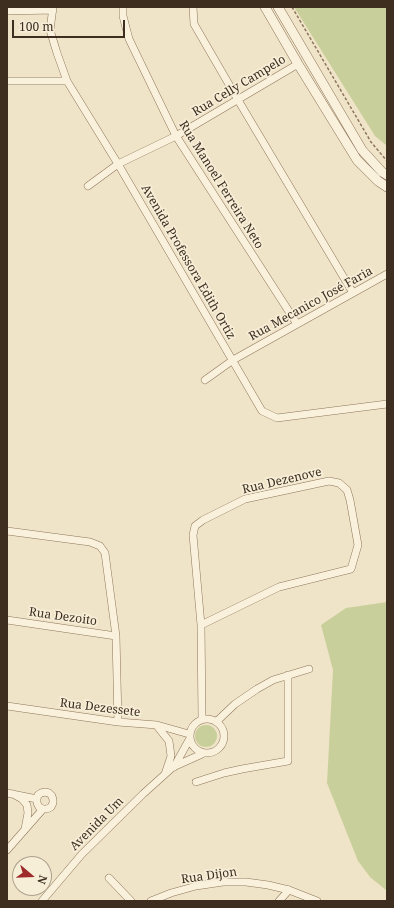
<!DOCTYPE html>
<html>
<head>
<meta charset="utf-8">
<style>
  body { margin:0 }
  #map { position:relative; width:394px; height:908px; overflow:hidden; background:#f0e4c8; font-family:"Noto Serif",serif }
  canvas { display:block }
  .frame { position:absolute; inset:0; border:8px solid #3d2e20; pointer-events:none }
  .north { position:absolute; left:12px; top:856px; width:40px; height:40px; box-sizing:border-box; background:#f7eed8; border:1px solid #ada18e; border-radius:50%; rotate:109deg; font-size:11px; font-weight:700; line-height:16px; text-align:center; color:#3d2e20 }
  .north::after { content:''; display:block; margin:auto; width:14px; height:18px; background:#9e2a2b; clip-path:polygon(50% 0,100% 100%,50% 72%,0 100%) }
  .scale { position:absolute; left:12px; top:20px; width:113px; height:18px; box-sizing:border-box; border:2px solid #3d2e20; border-top:0; padding-left:5px; font-size:12px; line-height:14px; white-space:nowrap; color:#3d2e20; -webkit-text-stroke:3px #f7eed8; paint-order:stroke }
</style>
</head>
<body>
<div id="map">
<canvas width="394" height="908"></canvas>
<div class="frame"></div>
<div class="north">N</div>
<div class="scale">100 m</div>
</div>
<script>
const g = document.querySelector('canvas').getContext('2d');
g.lineJoin = 'round';
function fillPath(path, color) { g.fillStyle = color; g.fill(path, 'evenodd'); }
const shape = rows => new Path2D(rows.map(r => 'M' + r).join(''));
function stroke(path, color, width, dash) { g.strokeStyle = color; g.lineWidth = width; g.lineCap = dash ? 'butt' : 'round'; g.setLineDash(dash || []); g.stroke(path); }
function label(font, color, halo, rows, align = 'center') {
  g.font = font + ' "Noto Serif",serif'; g.lineWidth = 3.5; g.setLineDash([]); g.textBaseline = 'middle'; g.strokeStyle = halo; g.fillStyle = color; for (const [text, x, y, turn = 0] of rows) {
    g.save(); g.translate(x, y); g.rotate((+turn || 0) * Math.PI / 180); g.textAlign = isNaN(turn) ? turn : align; if (halo) g.strokeText(text, 0, 0); g.fillText(text, 0, 0); g.restore();
  }
}
fillPath(shape([
  [294,7,387,7,387,146,375,136],
  [387,602,387,891,370,877,358,861,327,783,333,670,321,625,346,608],
  '195 736a11 11 0 1 1 22 0a11 11 0 1 1-22 0Z'
]), '#c9cf9b');
const minor = shape([
  [53,7,50,30,57,53,67,81,118,164,262,411,277,418,387,404],
  [123,7,123,16,129,39,176,136,297,324],
  [193,7,194,24,238,100,353,293],
  [7,11,53,10],
  [7,81,67,81],
  [88,186,118,164,176,136,298,64],
  [205,380,233,360,387,274],
  [7,531,90,542,100,546,105,553,116,636,118,722],
  [7,620,116,636],
  [201,625,279,587,351,569,358,545,350,500,347,490,339,483,329,481,245,499,203,520,195,526,193,535,201,625,202,719],
  [7,706,118,722,157,725,189,734],
  '190 736a17 17 0 1 1 34 0a17 17 0 1 1-34 0Z',
  [216,722,235,704,257,689,273,680,309,669],
  [157,726,169,741,171,756,165,774],
  [174,767,189,740],
  [196,782,224,773,242,769,288,761,288,675],
  [7,793,37,799],
  [13,794,22,799,27,805,28,813,25,829],
  [7,850,43,809,47,809,51,807,53,803,53,800,52,796,49,793,45,792,41,793,38,795,37,799,37,803,39,807,43,809],
  [109,878,131,901],
  [42,901,82,854,143,794,173,767,202,754],
  [151,901,171,893,196,886,223,882,246,882,268,885,289,890,317,901],
  [279,901,289,890]
]);
const tertiary = shape([
  [265,7,298,64,357,160,378,181,387,187],
  [278,7,362,150,382,172,387,175]
]);
stroke(minor, '#8d765c', 8);
stroke(tertiary, '#8d765c', 10);
stroke(shape([
  [292,7,371,142,387,161]
]), '#8d765c', 1.5, [3, 2]);
stroke(minor, '#faf1dc', 7);
stroke(tertiary, '#faf1dc', 9);
label('12px', '#3d2e20', '#f7eed8', [
  ["Rua Celly Campelo",239,86,-31],
  ["Rua Manoel Ferreira Neto",221,185,58],
  ["Avenida Professora Edith Ortiz",188,262,60],
  ["Rua Mecanico José Faria",311,304,-29],
  ["Rua Dezenove",282,481,-13],
  ["Rua Dezoito",63,617,8],
  ["Rua Dezessete",100,708,7],
  ["Avenida Um",97,824,-45],
  ["Rua Dijon",209,876,-8]
]);
</script>
</body>
</html>
